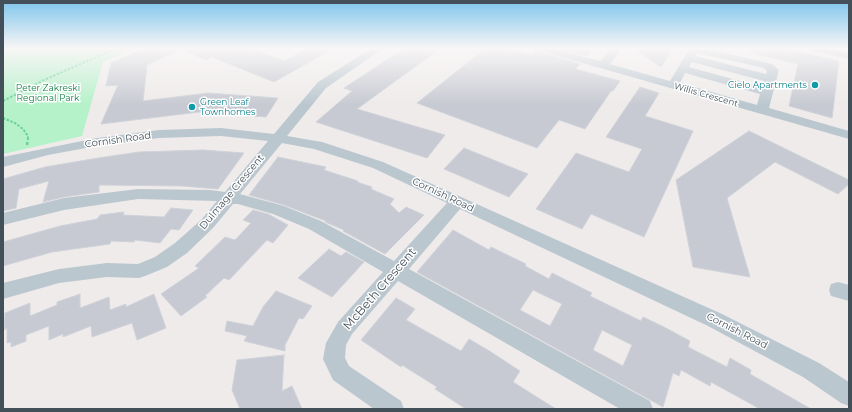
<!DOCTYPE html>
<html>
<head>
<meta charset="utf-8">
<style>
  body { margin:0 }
  #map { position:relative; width:852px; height:412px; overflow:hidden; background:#efebeb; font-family:Montserrat,sans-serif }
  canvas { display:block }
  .frame { position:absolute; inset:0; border:4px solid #43505a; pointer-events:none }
</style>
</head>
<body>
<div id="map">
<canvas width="852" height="412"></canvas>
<div class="frame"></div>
</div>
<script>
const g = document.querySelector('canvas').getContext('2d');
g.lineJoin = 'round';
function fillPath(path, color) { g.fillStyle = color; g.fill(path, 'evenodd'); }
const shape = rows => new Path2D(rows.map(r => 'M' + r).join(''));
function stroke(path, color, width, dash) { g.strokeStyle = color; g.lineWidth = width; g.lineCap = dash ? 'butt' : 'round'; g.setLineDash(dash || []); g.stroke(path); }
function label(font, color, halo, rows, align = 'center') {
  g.font = font + ' Montserrat,sans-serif'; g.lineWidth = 3; g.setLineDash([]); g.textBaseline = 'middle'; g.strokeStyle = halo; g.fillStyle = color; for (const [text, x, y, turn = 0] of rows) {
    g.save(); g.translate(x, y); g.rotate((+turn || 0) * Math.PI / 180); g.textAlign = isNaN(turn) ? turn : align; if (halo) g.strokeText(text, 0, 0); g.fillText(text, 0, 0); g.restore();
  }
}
fillPath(shape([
  [3,48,136,48,103,62,82,136,3,154]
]), '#b5f1c9');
const building = shape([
  [146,48,250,48,284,61,308,48,334,48,274,82,212,57,206,60,181,49,147,65,143,101,208,93,278,98,266,117,199,112,101,124,118,85,106,86,111,63,146,48],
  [405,48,441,48,357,109,445,135,427,158,316,122,352,91,344,88,405,48],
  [486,48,505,48,533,56,535,48,537,51,580,64,575,69,620,81,613,91,611,91,585,129,559,120,537,148,417,103,486,48],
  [557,48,594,48,587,56,557,48],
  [634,48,673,48,661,67,634,48],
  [749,48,780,48,839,61,832,118,789,106,798,64,749,52,749,48],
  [640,87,659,93,645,116,693,131,644,237,591,214,582,229,536,209,576,153,629,172,642,149,606,137,640,87],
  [749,131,849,180,849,184,838,194,775,162,727,198,750,277,693,267,676,180,749,131],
  [464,148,528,174,509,197,444,169,464,148],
  [203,150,244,153,218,189,182,186,99,185,99,192,64,197,43,202,49,181,19,189,16,208,3,211,3,179,45,167,98,158,139,152,203,150],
  [278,157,326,167,324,170,358,181,357,182,372,187,371,189,394,199,390,204,399,213,406,207,424,215,385,254,343,231,344,230,325,222,326,221,284,205,249,195,278,157],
  [171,208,193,210,179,230,171,229,160,243,135,240,134,242,111,241,110,244,52,252,3,266,3,242,60,226,97,219,100,215,124,212,123,215,164,217,171,208],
  [253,210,268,214,288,225,273,243,267,240,229,280,224,278,205,296,207,297,181,316,161,294,199,268,195,266,225,237,235,240,251,223,243,220,253,210],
  [453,230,489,250,491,247,526,264,525,266,549,279,552,273,592,293,590,296,641,321,643,317,664,327,690,341,688,347,727,367,730,358,751,370,750,374,811,409,760,409,711,382,710,386,681,370,679,376,673,373,663,407,417,272,453,230],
  [533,290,562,304,550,326,520,310,533,290],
  [602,330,632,345,623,366,593,350,602,330],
  [329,249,341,256,346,252,364,262,332,297,298,278,329,249],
  [276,291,312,306,303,319,299,318,285,345,285,351,244,341,247,336,225,331,227,321,253,326,263,307,276,291],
  [80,294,80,308,109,297,110,310,126,304,126,307,154,294,166,328,137,340,132,323,92,337,91,326,63,337,63,334,49,340,49,326,26,335,26,341,11,347,11,342,7,343,7,328,4,330,5,313,30,303,30,316,57,305,57,302,80,294],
  [396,298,415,309,406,320,461,351,469,339,491,352,520,371,513,382,556,409,466,409,435,389,437,387,402,365,401,367,361,340,396,298],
  [284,355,282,391,292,386,302,409,240,409,232,390,237,360,284,355]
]);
fillPath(building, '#c7cad2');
stroke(building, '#cfd2d8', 1);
stroke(shape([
  [3,101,44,80,117,48],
  [3,118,15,123,23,129,28,136,28,140]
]), '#6bd19a', 2, [2.5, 1.5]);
stroke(shape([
  [27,145,28,139]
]), '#6bd19a', 2.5, [3, 2]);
fillPath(shape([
  [372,48,384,48,326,88,287,136,322,142,383,162,722,314,819,363,849,382,849,406,841,403,803,377,708,326,460,209,409,269,650,401,653,409,620,409,398,281,352,334,346,345,345,358,349,366,401,401,404,409,374,409,333,380,323,359,326,343,338,322,383,272,309,229,273,214,238,204,233,204,213,228,187,253,167,267,145,276,139,278,107,277,59,283,3,299,3,283,59,269,107,263,138,264,155,257,175,243,201,220,217,201,138,199,64,210,3,225,3,213,64,198,138,189,210,190,225,192,268,141,221,136,159,138,97,146,48,155,3,167,3,157,97,138,159,130,221,128,274,134,318,82,372,48],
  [282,143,314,149,373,168,447,203,394,261,321,221,284,206,240,194,282,143],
  [536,48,552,48,600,61,612,48,622,48,610,64,670,81,690,48,703,48,772,64,779,70,769,108,849,131,849,139,537,50,536,48],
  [697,53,764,68,767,71,766,74,695,56,697,53],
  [692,62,764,81,762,87,689,67,692,62],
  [685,73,760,94,757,105,680,83,685,73],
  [807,48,826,48,849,53,849,59,808,50,807,48],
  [838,282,849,285,849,301,831,296,829,290,831,284,838,282]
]), '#bbc7cf');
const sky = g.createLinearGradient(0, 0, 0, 105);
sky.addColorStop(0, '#7ec5ec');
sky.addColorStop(0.46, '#f8f6f6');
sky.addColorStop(1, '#f8f6f600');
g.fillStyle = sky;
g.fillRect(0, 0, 852, 105);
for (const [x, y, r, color] of [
  [815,85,4,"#0f9aa8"],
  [192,107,4,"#0f9aa8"]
]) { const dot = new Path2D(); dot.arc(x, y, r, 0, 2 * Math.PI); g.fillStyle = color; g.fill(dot); stroke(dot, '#fff', 1.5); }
label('9px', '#0d838f', '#fff', [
  ["Cielo Apartments",807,85],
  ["Green Leaf",200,102,"left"],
  ["Townhomes",200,112,"left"]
], 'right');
label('9px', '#107f43', '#fff', [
  ["Peter Zakreski",48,88],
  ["Regional Park",48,98]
]);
label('9px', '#43505a', '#fff', [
  ["Willis Crescent",706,95,16]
]);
label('10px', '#43505a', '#fff', [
  ["Cornish Road",118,140,-8],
  ["Dulmage Crescent",232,192,-50],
  ["Cornish Road",443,195,25],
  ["Cornish Road",737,331,27]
]);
label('12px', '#43505a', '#fff', [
  ["McBeth Crescent",380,289,-49]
]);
</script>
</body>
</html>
